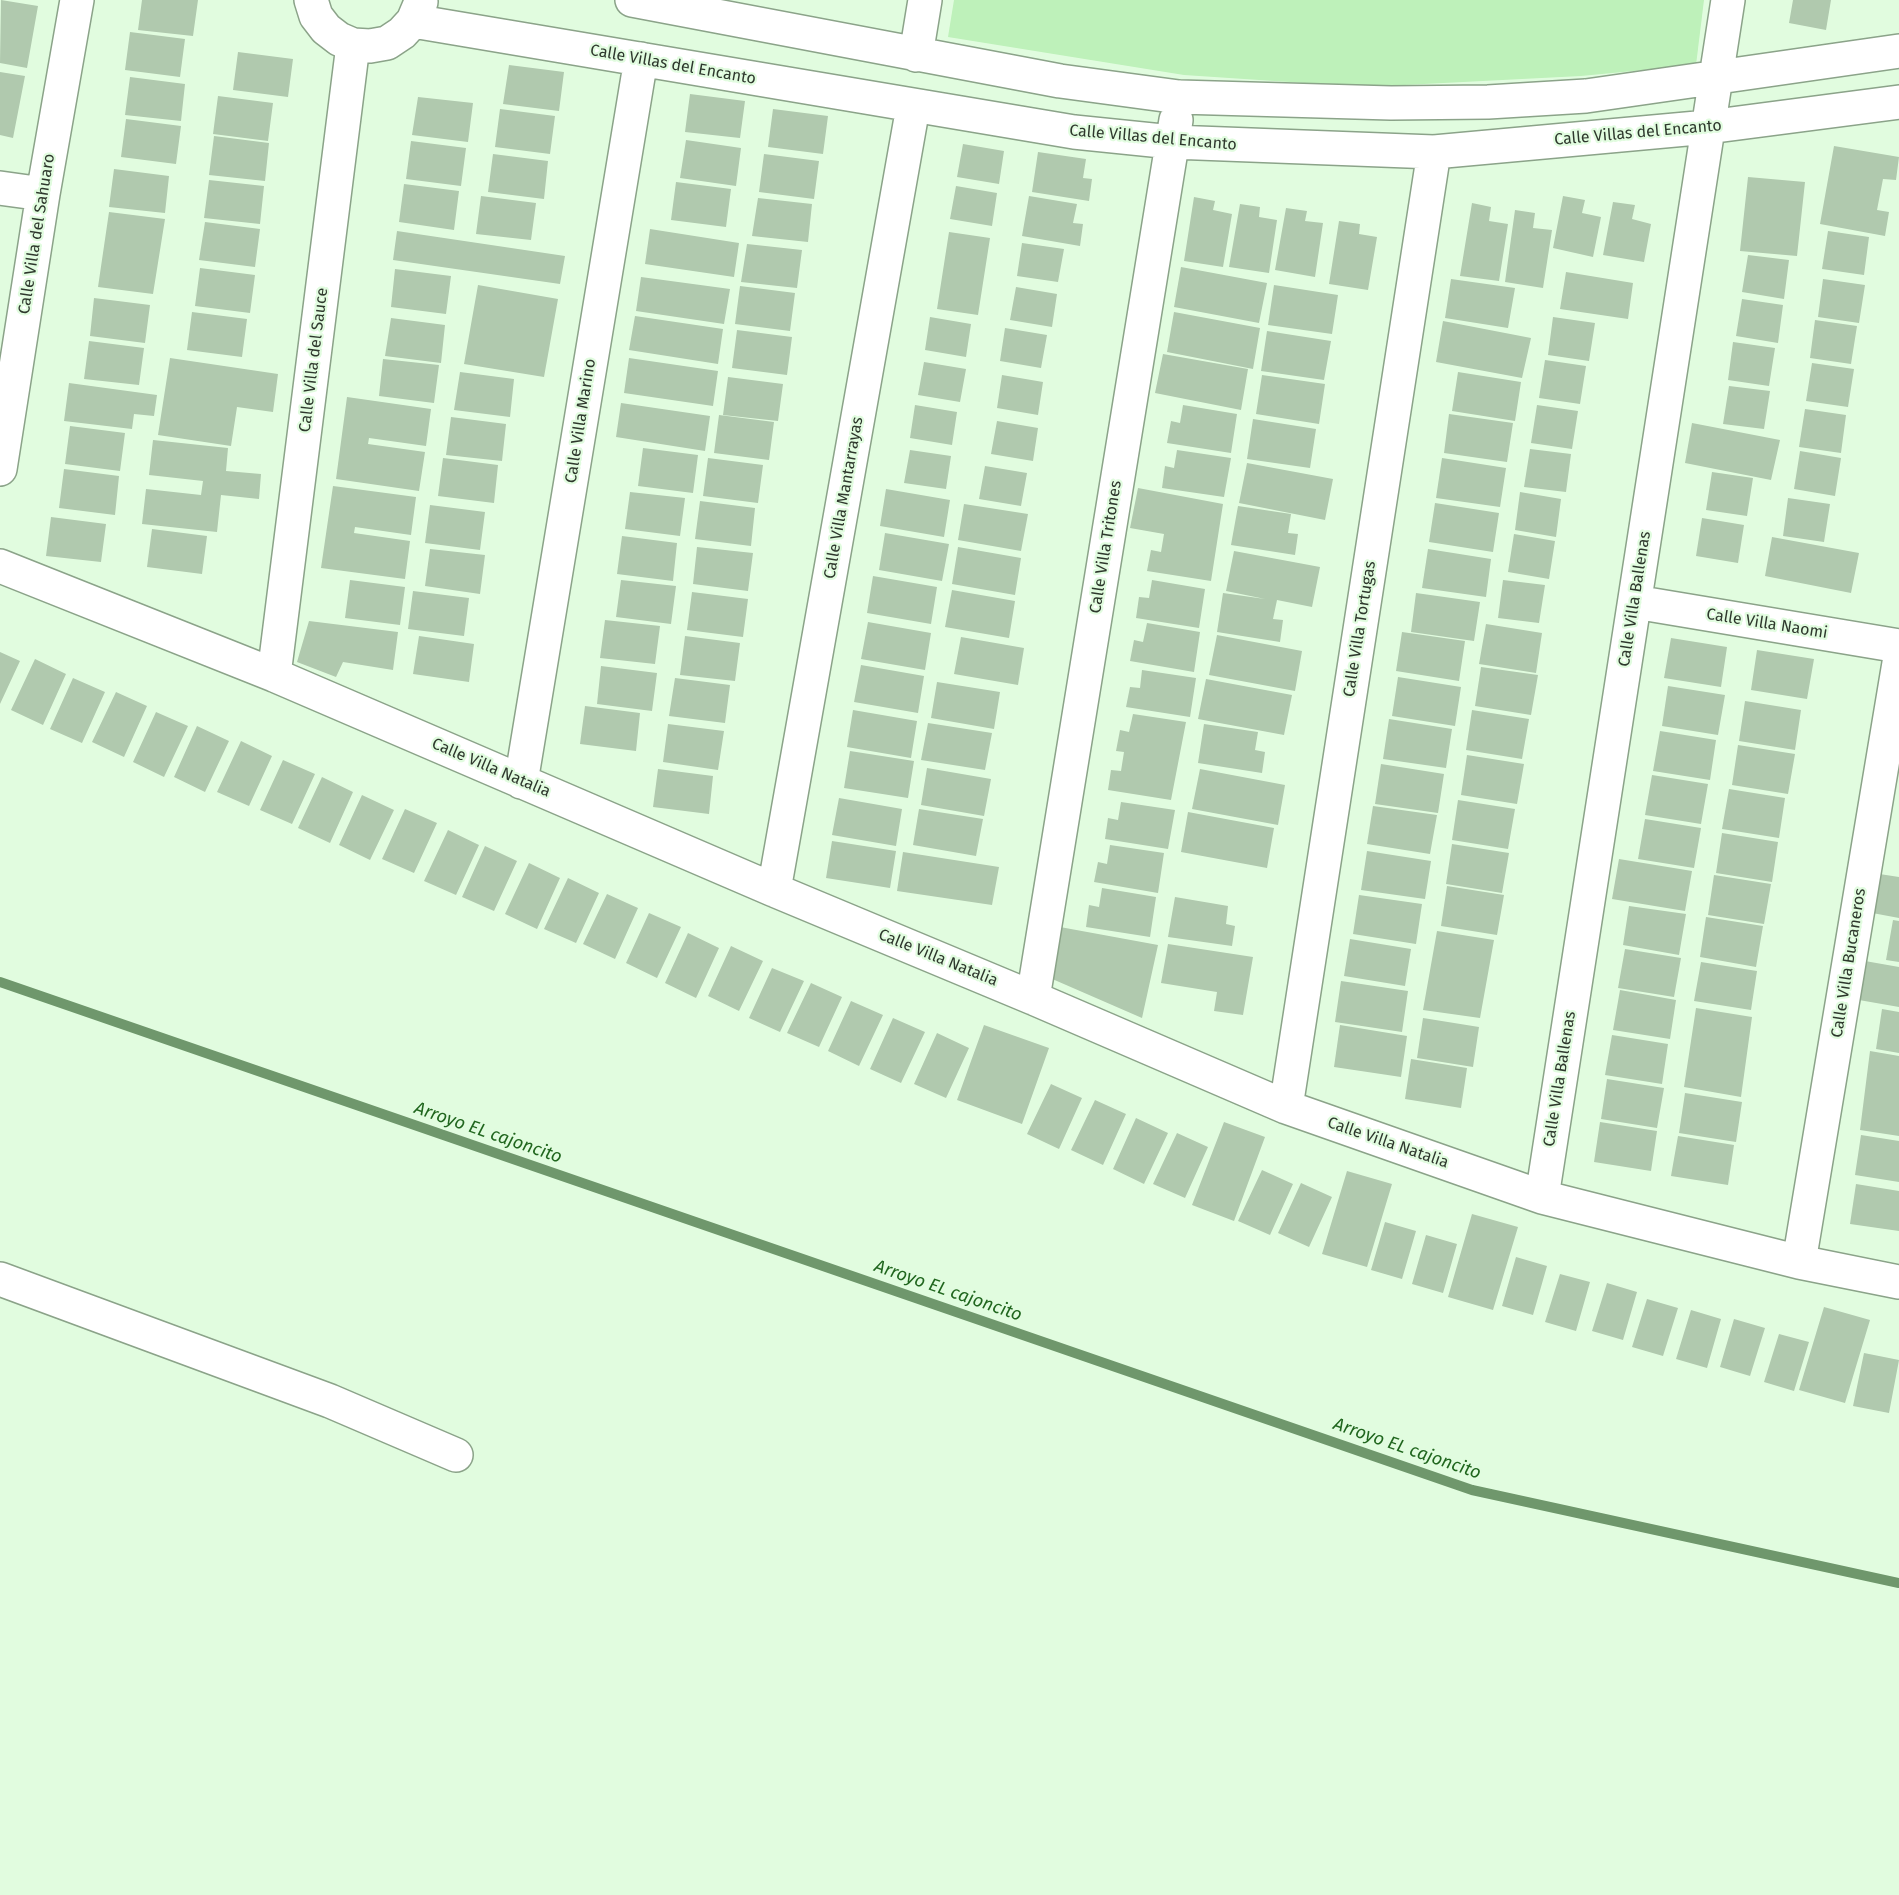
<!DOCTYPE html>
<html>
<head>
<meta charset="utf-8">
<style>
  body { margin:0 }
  canvas { display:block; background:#e1fcdf }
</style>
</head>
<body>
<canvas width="1899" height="1895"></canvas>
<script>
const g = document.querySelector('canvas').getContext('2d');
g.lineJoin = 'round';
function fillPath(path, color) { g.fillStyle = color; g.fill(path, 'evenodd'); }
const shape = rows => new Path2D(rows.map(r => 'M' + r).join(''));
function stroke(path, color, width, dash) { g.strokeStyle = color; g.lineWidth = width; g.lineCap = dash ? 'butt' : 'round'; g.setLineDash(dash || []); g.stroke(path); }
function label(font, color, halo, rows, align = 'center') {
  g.font = font + ' "Fira Sans",sans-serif'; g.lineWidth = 4.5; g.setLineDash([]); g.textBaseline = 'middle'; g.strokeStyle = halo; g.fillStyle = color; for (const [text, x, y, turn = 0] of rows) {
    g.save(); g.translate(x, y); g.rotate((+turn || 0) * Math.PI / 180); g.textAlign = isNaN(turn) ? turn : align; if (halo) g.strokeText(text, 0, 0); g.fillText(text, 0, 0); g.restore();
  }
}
fillPath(shape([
  [954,0,1704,0,1696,65,1581,76,1365,87,1184,75,948,37]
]), '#bef1ba');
stroke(shape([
  [0,982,1472,1490,1899,1583]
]), '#6f976c', 10);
fillPath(shape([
  [1,0,38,6,27,68,0,63],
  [142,0,198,0,193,36,138,30],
  [1793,0,1831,0,1826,30,1789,23],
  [130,32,185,39,180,77,125,70],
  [238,52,293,59,288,97,233,90],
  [509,65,564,72,559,111,503,104],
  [0,72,25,76,13,138,0,135],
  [130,77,185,84,181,121,125,115],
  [690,94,745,101,740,138,685,132],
  [218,96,273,103,268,141,213,134],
  [418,97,473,103,468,142,412,135],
  [500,109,555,116,550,154,495,147],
  [773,109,828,116,823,154,768,147],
  [126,119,181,126,176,164,121,157],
  [214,136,269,143,265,181,209,175],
  [686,140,741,148,736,186,680,178],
  [411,141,466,148,461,186,406,179],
  [963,144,1004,151,999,184,957,177],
  [1834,146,1899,157,1896,180,1883,179,1877,210,1889,212,1885,236,1820,224],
  [1038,152,1086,159,1083,178,1092,179,1089,201,1032,192],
  [493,154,548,161,544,199,488,192],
  [764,154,819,161,814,199,759,192],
  [114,169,169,176,165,213,109,207],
  [1748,177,1805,182,1797,256,1740,251],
  [209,180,264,186,260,224,204,218],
  [676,182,731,189,726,227,671,220],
  [404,184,459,191,454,230,399,222],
  [956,186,997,193,992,226,950,219],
  [481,196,536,203,531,240,476,234],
  [1029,196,1077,204,1073,223,1083,224,1080,246,1022,236],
  [1563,196,1585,200,1582,213,1601,217,1593,257,1553,248],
  [1194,197,1215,201,1213,210,1232,214,1223,267,1184,261],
  [758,198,812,204,808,242,752,236],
  [1613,202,1635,205,1632,219,1651,224,1644,262,1603,255],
  [1472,203,1491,207,1489,221,1508,224,1499,281,1460,276],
  [1240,204,1260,207,1259,217,1277,220,1269,273,1229,267],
  [1286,208,1307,211,1305,221,1323,223,1315,277,1275,270],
  [1515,210,1535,213,1533,228,1552,230,1543,288,1505,282],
  [109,212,165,219,153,294,98,287],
  [1339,221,1360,224,1359,234,1377,237,1368,290,1329,284],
  [205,222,260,229,255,267,199,260],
  [650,229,739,243,734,277,645,264],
  [397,231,565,256,560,284,393,260],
  [1828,231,1869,237,1864,275,1822,269],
  [949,232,990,238,978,315,937,309],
  [1022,243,1064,249,1058,282,1017,276],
  [747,244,802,250,797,288,741,282],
  [1748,255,1789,260,1784,299,1742,292],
  [1181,267,1267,283,1259,323,1174,307],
  [200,268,255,275,250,313,195,306],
  [395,269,451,276,446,314,391,307],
  [1566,272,1633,283,1628,319,1560,309],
  [641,277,730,289,724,324,636,311],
  [1451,279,1515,288,1508,328,1445,318],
  [1823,279,1865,285,1859,323,1818,317],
  [478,285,558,299,544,377,464,364],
  [1274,285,1338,295,1332,334,1268,325],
  [740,286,795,293,790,331,735,324],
  [1016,287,1057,294,1052,327,1010,320],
  [94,298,150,305,145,343,90,336],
  [1742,299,1783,305,1778,343,1736,336],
  [192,312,247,319,242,357,187,350],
  [1174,312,1260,328,1253,369,1167,352],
  [635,316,723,329,718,364,629,350],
  [930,317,971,324,966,357,925,350],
  [1553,317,1595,323,1589,361,1548,355],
  [391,318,445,325,441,363,385,356],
  [1815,320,1857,326,1851,364,1810,358],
  [1443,321,1531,338,1522,378,1436,362],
  [1005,328,1047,335,1041,368,1000,361],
  [737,330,792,337,787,375,732,368],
  [1267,331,1331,341,1324,380,1261,371],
  [89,341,144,348,139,385,84,379],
  [1733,342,1775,348,1769,386,1728,380],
  [1163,354,1248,369,1241,410,1155,393],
  [170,358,278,374,273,412,237,407,231,446,158,435],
  [629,358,718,371,713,406,624,393],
  [383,359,439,365,434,403,379,396],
  [1545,360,1586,366,1580,404,1539,398],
  [924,362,966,369,960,402,918,395],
  [1812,363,1854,369,1848,407,1806,401],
  [460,372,514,379,510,417,454,410],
  [1458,372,1521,382,1515,421,1452,411],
  [1002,375,1043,382,1038,415,997,408],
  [1262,375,1325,384,1319,424,1256,414],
  [728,377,783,384,778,421,723,415],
  [69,383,157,395,154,416,134,414,132,429,64,421],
  [1729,386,1770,391,1764,429,1723,424],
  [347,397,431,409,426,446,369,438,368,444,425,452,419,491,336,479],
  [621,403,710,416,705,451,616,437],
  [915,405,957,412,952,445,910,438],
  [1183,405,1237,414,1231,453,1167,443,1171,421,1180,423],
  [1537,405,1578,411,1572,449,1531,443],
  [1805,409,1846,415,1841,453,1799,447],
  [1449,414,1513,423,1507,462,1444,453],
  [719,415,774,422,769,460,714,453],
  [451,417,506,424,502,461,446,455],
  [1253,419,1316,429,1310,468,1247,459],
  [997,421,1038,428,1033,461,991,454],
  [1692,423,1780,440,1771,480,1685,463],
  [70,426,125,433,120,471,65,464],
  [153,440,228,448,226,471,261,474,259,499,221,495,217,532,142,524,146,489,201,495,203,481,149,475],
  [643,448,698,455,693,493,638,486],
  [1530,449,1571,454,1566,492,1524,487],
  [910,450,951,456,946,489,904,483],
  [1177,450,1231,458,1224,497,1162,488,1165,466,1174,468],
  [1800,451,1841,458,1835,496,1794,489],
  [443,458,498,465,494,503,438,496],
  [708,458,763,465,758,503,703,496],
  [1442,458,1506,468,1500,507,1436,498],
  [1247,463,1333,479,1325,520,1239,503],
  [985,466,1027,473,1021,506,979,499],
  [64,469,119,476,115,515,59,508],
  [1712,472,1753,478,1747,516,1706,510],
  [333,486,416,497,411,535,355,527,354,533,410,541,405,579,321,568],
  [1138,488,1223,504,1211,581,1147,571,1151,550,1161,552,1164,534,1130,528],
  [886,489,950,500,944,537,880,526],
  [630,492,685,498,680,536,625,529],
  [1520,492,1561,499,1556,537,1515,530],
  [1788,498,1830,504,1824,542,1783,536],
  [700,501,755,508,751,546,695,539],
  [1435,503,1499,513,1493,552,1429,542],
  [964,504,1028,514,1021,551,958,540],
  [430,505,485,512,480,550,425,543],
  [1238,506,1291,514,1288,533,1298,534,1295,555,1231,545],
  [51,517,106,524,101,562,46,556],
  [1702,518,1744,525,1738,563,1696,556],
  [152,529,207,536,202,574,147,567],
  [885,533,949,544,942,581,879,570],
  [1514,534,1555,541,1549,579,1508,572],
  [622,536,677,543,673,581,617,574],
  [1772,537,1859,553,1851,593,1765,576],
  [697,547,753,553,748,591,693,584],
  [958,547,1021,558,1015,595,952,584],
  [430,549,485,555,480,594,425,586],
  [1428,549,1491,559,1486,597,1422,588],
  [1234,551,1320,567,1312,607,1277,600,1273,619,1283,620,1280,642,1217,632,1223,593,1265,599,1226,591],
  [873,576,937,587,931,624,867,613],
  [350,580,405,587,400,625,345,618],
  [621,580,676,586,671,624,616,617],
  [1152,580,1205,589,1199,628,1136,618,1139,597,1149,598],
  [1503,580,1545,585,1539,623,1498,618],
  [952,590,1015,601,1009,638,945,627],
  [413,591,469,598,464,636,408,629],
  [692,592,748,599,743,637,687,630],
  [1416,593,1480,602,1474,641,1411,632],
  [605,620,660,626,655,664,600,658],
  [309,621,398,632,393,670,343,662,336,677,297,662],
  [868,622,931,633,925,670,861,659],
  [1147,623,1200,632,1194,672,1130,661,1134,640,1143,642],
  [1486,624,1542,633,1536,673,1479,664],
  [1402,632,1465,641,1459,681,1396,671],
  [1217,635,1302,651,1295,691,1209,675],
  [419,636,474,644,469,682,413,674],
  [685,636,740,643,735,681,680,675],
  [961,637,1024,648,1018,685,954,674],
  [1671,638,1727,647,1721,687,1664,678],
  [1757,650,1814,659,1807,699,1751,690],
  [0,652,20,661,0,704],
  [35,659,66,674,43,725,11,710],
  [861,665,924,676,918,713,854,702],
  [601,666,657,673,652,711,597,704],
  [1481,667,1538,675,1531,715,1475,706],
  [1142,670,1196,678,1190,717,1126,707,1130,687,1140,688],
  [1398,677,1461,687,1455,726,1392,716],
  [73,678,105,692,82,743,50,729],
  [675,678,730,685,725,723,669,716],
  [1206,679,1292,695,1284,735,1198,719],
  [937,682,1000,692,994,729,931,718],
  [1668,686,1725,695,1718,735,1662,726],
  [116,692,147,706,124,757,92,742],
  [1745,701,1801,710,1795,750,1739,741],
  [585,706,640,713,636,751,580,744],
  [853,710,917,721,911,758,847,747],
  [1472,710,1529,719,1522,759,1466,750],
  [156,712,188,726,164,777,133,762],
  [1133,714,1186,722,1171,800,1108,790,1111,770,1121,771,1124,752,1116,751,1120,730,1129,732],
  [1389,719,1452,729,1446,768,1383,759],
  [928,723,992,733,985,770,921,760],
  [668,724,724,731,718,770,663,762],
  [1204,724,1258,732,1255,750,1265,752,1262,773,1198,763],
  [197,726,229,741,205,792,174,777],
  [1660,731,1716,740,1710,780,1653,771],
  [241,741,272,756,249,806,217,792],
  [1738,745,1795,754,1788,794,1732,785],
  [850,751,914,761,908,798,844,788],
  [1467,755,1524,764,1517,804,1461,795],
  [283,760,315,774,292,824,260,810],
  [1381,764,1444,774,1438,813,1375,804],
  [927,768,991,779,984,816,921,805],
  [658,769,713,776,709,814,653,807],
  [1200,769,1285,785,1278,825,1192,809],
  [1652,775,1708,784,1701,824,1645,815],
  [322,777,353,792,330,843,298,828],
  [1729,789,1785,798,1779,838,1722,829],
  [362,795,394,810,370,860,339,845],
  [839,798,902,809,896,846,832,835],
  [1458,800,1515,809,1508,849,1452,840],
  [1121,802,1175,810,1168,849,1105,839,1108,818,1118,820],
  [1373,806,1437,815,1430,854,1367,844],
  [405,809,437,823,414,873,382,859],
  [919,809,983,819,976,856,913,845],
  [1188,812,1274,828,1267,868,1181,852],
  [1645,819,1701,828,1694,868,1638,859],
  [448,830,479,845,456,895,424,881],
  [1722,833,1778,842,1772,882,1716,873],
  [832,841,896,851,890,888,826,878],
  [1452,844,1509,853,1502,893,1446,884],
  [1110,845,1164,853,1158,893,1094,882,1098,862,1107,864],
  [485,846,517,861,494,911,462,897],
  [1367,851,1431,861,1425,899,1361,890],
  [903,852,999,867,992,905,897,891],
  [1619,859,1692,871,1685,911,1612,899],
  [529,863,560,878,537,929,505,914],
  [1873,873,1899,877,1899,918,1867,912],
  [1714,875,1771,884,1764,924,1708,915],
  [568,878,599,893,576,943,544,929],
  [1447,886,1504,895,1497,935,1441,926],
  [1102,888,1156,897,1150,937,1086,927,1089,905,1099,907],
  [607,894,638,908,615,959,583,944],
  [1359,895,1422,904,1416,944,1353,934],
  [1175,897,1228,906,1226,924,1235,926,1232,946,1168,937],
  [1629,906,1686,914,1679,955,1623,945],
  [649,913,681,927,657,978,626,963],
  [1706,917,1763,926,1756,967,1700,957],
  [1893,920,1899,921,1899,962,1886,960],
  [1060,927,1158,945,1142,1018,1050,978],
  [1437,931,1494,940,1480,1018,1423,1010],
  [688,933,719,948,696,998,665,983],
  [1350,939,1411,949,1405,986,1344,976],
  [1168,944,1253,957,1243,1015,1214,1011,1217,992,1161,983],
  [731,946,763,961,739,1011,708,996],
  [1625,949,1681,958,1674,997,1618,988],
  [1865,961,1899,967,1899,1007,1859,1000],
  [1701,962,1757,971,1751,1010,1694,1001],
  [772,968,804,981,780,1032,749,1018],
  [1341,981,1408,991,1402,1032,1335,1022],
  [811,983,842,997,819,1047,787,1033],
  [1620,990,1676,1000,1670,1039,1613,1030],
  [851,1001,883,1015,859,1066,828,1051],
  [1696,1008,1752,1017,1741,1097,1684,1087],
  [1882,1009,1899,1012,1899,1053,1876,1049],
  [893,1018,925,1032,901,1083,870,1069],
  [1423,1018,1479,1027,1473,1067,1417,1058],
  [984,1025,1049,1048,1022,1124,957,1100],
  [1340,1025,1407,1036,1401,1077,1334,1067],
  [937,1033,969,1048,946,1098,914,1084],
  [1612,1035,1668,1044,1662,1084,1605,1075],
  [1870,1051,1899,1056,1899,1136,1860,1130],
  [1411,1059,1467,1068,1461,1108,1405,1099],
  [1607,1079,1664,1088,1657,1128,1601,1119],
  [1051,1084,1082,1098,1059,1149,1027,1134],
  [1685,1093,1742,1102,1736,1142,1679,1133],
  [1095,1100,1126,1114,1103,1165,1071,1150],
  [1136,1118,1168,1133,1144,1184,1113,1169],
  [1224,1122,1265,1137,1234,1221,1192,1205],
  [1600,1122,1657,1131,1651,1171,1594,1162],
  [1177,1133,1208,1147,1185,1198,1153,1184],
  [1861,1135,1899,1141,1899,1182,1855,1175],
  [1678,1136,1734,1145,1728,1185,1671,1176],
  [1262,1170,1293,1184,1270,1235,1238,1221],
  [1347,1171,1392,1184,1367,1267,1322,1254],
  [1301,1183,1332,1197,1309,1247,1278,1233],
  [1856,1184,1899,1191,1899,1231,1850,1224],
  [1472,1214,1518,1227,1493,1310,1448,1297],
  [1385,1222,1416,1231,1402,1279,1371,1270],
  [1426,1235,1457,1244,1443,1293,1412,1284],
  [1516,1257,1547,1266,1533,1315,1502,1306],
  [1560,1274,1590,1282,1576,1331,1545,1322],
  [1607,1283,1637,1292,1623,1340,1592,1331],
  [1647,1299,1678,1308,1663,1356,1632,1347],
  [1824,1307,1870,1320,1845,1403,1799,1390],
  [1691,1310,1721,1319,1707,1368,1676,1359],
  [1734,1319,1765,1328,1750,1376,1720,1367],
  [1779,1334,1809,1342,1794,1391,1764,1382],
  [1864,1353,1899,1360,1889,1413,1853,1406]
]), '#b0c9ae');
const minor = shape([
  [311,0,316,16,326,29,339,39,353,45,370,46,387,43,402,33,413,21,421,2],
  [632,0,1060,81,1179,97,1391,103,1488,102,1586,96,1899,51],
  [413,21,1074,132,1172,142,1434,152,1708,127,1899,102],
  [916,55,925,0],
  [0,188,43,194],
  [0,469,43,194,77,0],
  [0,566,274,675,774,890,1033,998,1286,1107,1542,1197,1799,1262,1899,1282],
  [1635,602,1899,646],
  [274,675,353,45],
  [521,782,641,59],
  [774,890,913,107],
  [1033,998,1176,120],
  [1286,1107,1434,152],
  [1542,1197,1728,0],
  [1799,1262,1899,663],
  [0,1279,330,1401,456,1455]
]);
stroke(minor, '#8ba389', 36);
stroke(minor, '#fff', 33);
label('16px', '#2e382d', '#e1fcdf', [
  ["Calle Villas del Encanto",673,65,10],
  ["Calle Villas del Encanto",1638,133,-5],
  ["Calle Villas del Encanto",1153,138,5],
  ["Calle Villa del Sahuaro",37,234,-81],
  ["Calle Villa del Sauce",314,360,-83],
  ["Calle Villa Marino",581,421,-81],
  ["Calle Villa Mantarrayas",844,498,-80],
  ["Calle Villa Tritones",1106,547,-81],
  ["Calle Villa Ballenas",1635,599,-81],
  ["Calle Villa Naomi",1767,624,9],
  ["Calle Villa Tortugas",1360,629,-81],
  ["Calle Villa Natalia",491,768,23],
  ["Calle Villa Natalia",938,958,22],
  ["Calle Villa Bucaneros",1849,963,-81],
  ["Calle Villa Ballenas",1560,1079,-81],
  ["Calle Villa Natalia",1388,1143,19]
]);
label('italic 18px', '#20661e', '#e1fcdf', [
  ["Arroyo EL cajoncito",488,1133,19],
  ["Arroyo EL cajoncito",948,1291,19],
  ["Arroyo EL cajoncito",1407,1449,19]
]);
</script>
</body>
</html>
